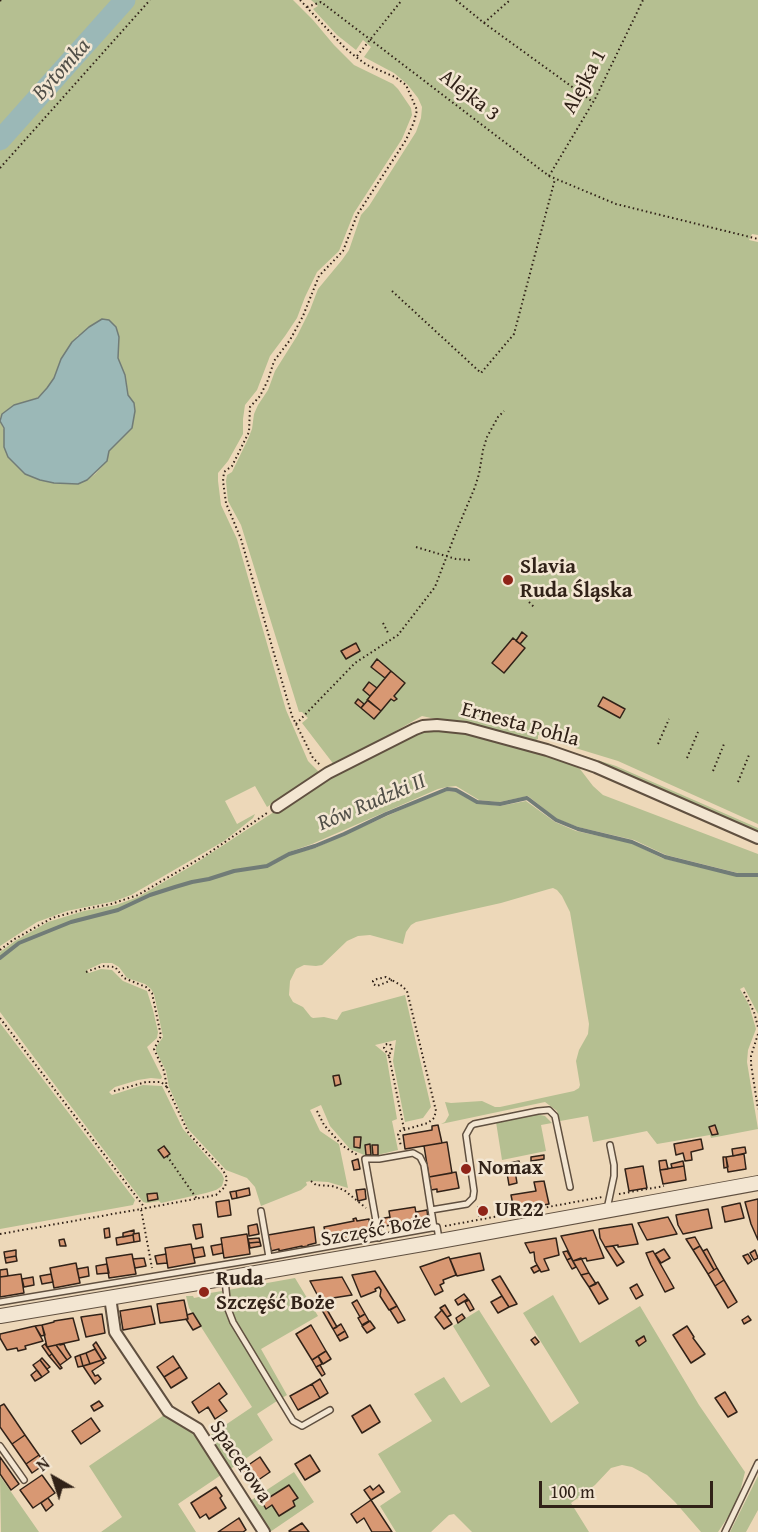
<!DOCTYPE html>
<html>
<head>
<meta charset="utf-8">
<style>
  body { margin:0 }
  #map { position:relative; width:758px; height:1532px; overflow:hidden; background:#edd8b9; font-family:"Gentium Book Plus",serif }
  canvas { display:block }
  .north { position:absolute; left:24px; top:1448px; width:60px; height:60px; -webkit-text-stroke:4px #f3e6d2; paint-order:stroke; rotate:321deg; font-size:16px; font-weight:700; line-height:24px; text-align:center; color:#312218 }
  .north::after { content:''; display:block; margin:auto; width:21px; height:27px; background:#312218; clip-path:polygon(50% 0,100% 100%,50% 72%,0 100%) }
  .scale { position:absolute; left:539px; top:1481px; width:174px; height:27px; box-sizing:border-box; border:3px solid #312218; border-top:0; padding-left:8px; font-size:18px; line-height:21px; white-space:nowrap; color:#312218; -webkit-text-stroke:4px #f3e6d2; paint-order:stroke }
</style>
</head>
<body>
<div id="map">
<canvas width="758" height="1532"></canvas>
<div class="north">N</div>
<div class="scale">100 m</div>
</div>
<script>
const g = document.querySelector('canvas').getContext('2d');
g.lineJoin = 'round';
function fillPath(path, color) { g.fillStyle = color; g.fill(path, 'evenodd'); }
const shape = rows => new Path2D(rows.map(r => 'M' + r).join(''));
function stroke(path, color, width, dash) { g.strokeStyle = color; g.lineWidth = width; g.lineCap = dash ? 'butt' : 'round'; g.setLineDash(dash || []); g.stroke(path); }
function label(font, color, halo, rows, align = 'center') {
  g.font = font + ' "Gentium Book Plus",serif'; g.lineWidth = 5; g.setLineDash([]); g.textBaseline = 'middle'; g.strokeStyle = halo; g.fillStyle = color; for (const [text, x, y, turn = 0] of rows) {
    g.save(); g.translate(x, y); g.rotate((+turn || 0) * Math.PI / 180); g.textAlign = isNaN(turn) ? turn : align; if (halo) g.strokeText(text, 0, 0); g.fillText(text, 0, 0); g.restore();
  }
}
fillPath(shape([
  [0,0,112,0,0,126],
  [131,0,293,0,313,20,334,45,354,65,393,84,398,89,411,108,412,115,402,139,354,213,339,251,317,272,305,297,297,318,285,336,270,356,257,390,245,405,243,419,243,434,228,461,218,473,218,481,221,505,237,539,286,710,308,761,319,772,267,807,255,786,225,801,237,824,255,814,253,818,224,841,131,895,115,901,67,911,37,922,0,946,0,421,25,474,40,480,54,483,78,484,87,480,95,474,107,461,109,451,132,428,134,403,128,395,125,375,118,358,78,335,61,359,54,378,47,388,37,398,14,405,2,414,0,418,0,146],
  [311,0,758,0,758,235,752,234,749,240,758,242,758,824,618,761,559,743,551,738,538,735,538,739,534,741,422,716,335,766,302,723,308,718,302,712,299,712,241,525,228,501,226,481,227,475,232,472,248,439,252,429,254,414,258,405,268,390,275,371,297,336,310,310,318,289,342,260,349,250,361,215,369,206,416,132,421,118,422,107,418,98,407,84,394,73,364,57,371,47,363,40,356,50,337,35,313,9,318,6],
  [431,728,465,731,566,761,580,769,593,786,603,795,758,854,758,873,738,873,666,855,634,840,578,827,557,819,528,796,499,802,479,800,456,786,447,787,438,789,312,844,289,852,266,865,235,870,208,879,193,881,149,894,118,909,71,921,19,942,0,957,0,952,15,941,48,922,84,911,116,905,138,897,193,865,312,787,415,732],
  [547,744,616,766,758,828,758,832,615,769],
  [446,791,456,792,476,803,500,806,526,801,555,822,576,831,631,843,662,858,736,876,758,877,758,1014,744,987,740,989,749,1005,756,1029,748,1050,747,1062,758,1129,711,1138,710,1135,657,1144,647,1131,593,1142,588,1116,560,1121,557,1111,545,1102,441,1124,445,1122,449,1115,445,1102,451,1103,482,1101,495,1107,500,1107,574,1091,579,1088,580,1085,576,1061,579,1050,588,1034,589,1024,570,912,562,896,557,890,553,888,549,889,501,903,416,922,411,925,406,932,403,944,370,935,358,936,347,941,322,965,316,966,304,965,296,969,290,981,289,995,293,1002,303,1007,311,1017,313,1018,324,1017,337,1020,342,1012,405,995,431,1107,423,1118,405,1122,393,1061,396,1040,375,1045,386,1054,397,1119,392,1121,398,1150,369,1157,350,1149,330,1126,321,1105,310,1110,320,1131,339,1144,348,1188,328,1182,311,1181,306,1182,307,1185,301,1190,261,1206,255,1187,247,1178,226,1170,188,1129,169,1087,166,1071,156,1051,156,1047,163,1037,154,994,151,989,145,984,127,978,119,967,112,963,102,963,87,970,89,973,101,969,112,970,123,981,147,991,153,1010,158,1032,157,1038,147,1047,162,1077,161,1079,151,1078,138,1080,115,1087,109,1092,112,1095,143,1085,162,1086,183,1129,222,1174,224,1179,222,1186,216,1190,206,1193,161,1203,159,1201,147,1203,143,1202,0,1012,0,960,19,944,72,923,119,911,150,896,192,883,210,880,235,872,268,867,290,855,315,848,432,796],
  [0,1023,135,1200,133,1205,0,1229],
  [536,1114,545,1116,552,1123,541,1125,546,1151,502,1160,496,1122],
  [295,1278,318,1316,261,1349,287,1395,282,1398,235,1320,232,1313,228,1290],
  [222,1291,224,1308,230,1323,277,1401,257,1414,273,1440,229,1470,209,1436,252,1407,189,1308,186,1296,193,1296,194,1298,204,1296,204,1294],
  [553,1295,580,1343,640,1306,699,1405,745,1472,740,1492,732,1511,718,1532,701,1532,675,1502,647,1475,632,1467,622,1465,611,1468,595,1485,571,1503,589,1532,472,1532,454,1514,449,1515,431,1532,396,1532,380,1506,401,1492,378,1454,432,1421,414,1394,444,1377,461,1403,490,1386,453,1326,479,1310,551,1423,579,1403,523,1313],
  [164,1415,193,1433,221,1475,178,1504,196,1532,101,1532,122,1517,89,1466],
  [294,1472,314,1502,270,1532,250,1501],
  [0,1476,39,1532,1,1532],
  [758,1476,758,1510,746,1532,730,1532]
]), '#b5bf91');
const water = shape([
  [102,319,109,320,116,327,119,337,118,358,125,375,128,395,134,403,135,411,132,428,109,451,107,461,87,480,78,484,54,483,40,480,25,474,8,457,4,447,4,428,0,421,2,414,14,405,38,398,47,388,54,378,61,359,72,342,89,327,102,319]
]);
fillPath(water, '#9bb8b7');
stroke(water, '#717c77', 1.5);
stroke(shape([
  [0,958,19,943,71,922,118,910,150,895,175,887,192,882,209,879,234,871,267,866,289,854,315,846,344,834,386,814,447,789,456,790,477,802,500,804,527,798,556,820,578,829,632,842,665,857,737,875,758,875]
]), '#717c77', 4);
stroke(shape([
  [0,140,125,0]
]), '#9bb8b7', 21);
const building = shape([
  [522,632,527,636,520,644,516,641,522,632],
  [513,638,525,648,504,673,492,663,513,638],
  [356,643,360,651,346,659,341,651,356,643],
  [377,659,391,671,385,678,371,667,377,659],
  [391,671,405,683,394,696,397,699,394,701,391,699,381,711,367,700,391,671],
  [369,682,377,688,370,696,363,690,369,682],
  [603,697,625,709,620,718,598,706,603,697],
  [358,699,364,704,361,708,355,703,358,699],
  [368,700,381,711,374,719,361,708,368,700],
  [339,1075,341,1084,335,1086,333,1076,339,1075],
  [438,1125,442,1143,405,1149,403,1135,432,1130,432,1126,438,1125],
  [715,1125,718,1134,712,1135,709,1127,715,1125],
  [354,1137,361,1137,360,1148,354,1147,354,1137],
  [701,1139,703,1149,691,1152,692,1160,685,1161,683,1153,676,1155,674,1144,701,1139],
  [447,1142,452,1173,429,1177,424,1146,447,1142],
  [370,1144,371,1155,366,1155,365,1145,370,1144],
  [372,1145,378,1145,378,1155,373,1155,372,1145],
  [164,1146,170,1154,164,1158,158,1150,164,1146],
  [745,1147,746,1153,733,1156,732,1149,745,1147],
  [744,1154,746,1169,728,1172,726,1157,744,1154],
  [544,1155,544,1159,531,1161,531,1157,544,1155],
  [723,1157,726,1157,728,1167,724,1168,723,1157],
  [358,1159,360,1169,354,1170,352,1161,358,1159],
  [666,1160,668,1169,660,1170,659,1161,666,1160],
  [519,1161,521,1170,507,1173,505,1164,519,1161],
  [683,1161,684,1166,672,1168,671,1164,683,1161],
  [643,1166,647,1188,629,1191,625,1169,643,1166],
  [684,1166,686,1180,663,1184,660,1170,684,1166],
  [515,1171,517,1183,509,1185,507,1173,515,1171],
  [456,1172,459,1188,437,1192,437,1189,431,1190,429,1177,456,1172],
  [544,1181,549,1204,514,1210,511,1195,536,1191,534,1182,544,1181],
  [249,1188,250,1195,237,1198,236,1191,249,1188],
  [365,1189,366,1199,358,1201,356,1190,365,1189],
  [236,1191,237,1198,232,1199,230,1192,236,1191],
  [157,1193,158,1199,148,1201,147,1194,157,1193],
  [758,1199,758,1240,751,1224,745,1202,758,1199],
  [229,1200,231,1215,218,1217,216,1202,229,1200],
  [740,1203,744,1218,725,1222,722,1207,740,1203],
  [486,1206,488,1214,479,1216,478,1207,486,1206],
  [415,1207,418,1226,392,1230,389,1211,415,1207],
  [708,1209,712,1228,683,1234,678,1225,676,1215,708,1209],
  [427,1210,428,1219,417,1220,416,1212,427,1210],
  [390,1217,391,1225,380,1227,379,1219,390,1217],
  [668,1217,677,1234,647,1240,638,1223,668,1217],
  [356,1218,357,1221,369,1219,372,1234,364,1236,364,1237,358,1238,358,1236,342,1239,342,1241,327,1242,324,1227,354,1221,353,1219,356,1218],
  [201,1224,203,1237,196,1239,193,1225,201,1224],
  [257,1224,259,1234,249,1236,248,1226,257,1224],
  [632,1224,638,1244,618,1247,618,1245,605,1247,600,1238,599,1229,632,1224],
  [314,1227,316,1243,308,1245,308,1246,302,1247,302,1246,279,1251,279,1249,271,1251,268,1235,314,1227],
  [109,1228,110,1237,105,1238,104,1229,109,1228],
  [134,1230,134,1234,133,1235,123,1237,123,1233,134,1230],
  [593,1230,604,1258,587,1261,586,1258,573,1261,561,1236,593,1230],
  [139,1233,140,1241,134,1242,133,1234,139,1233],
  [247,1234,250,1254,224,1258,221,1238,247,1234],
  [133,1235,134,1242,117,1245,116,1238,133,1235],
  [695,1237,700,1246,693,1250,686,1239,695,1237],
  [259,1238,260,1242,249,1243,248,1239,259,1238],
  [556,1238,559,1255,544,1259,549,1270,541,1272,535,1261,534,1252,530,1253,525,1243,556,1238],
  [64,1239,66,1246,60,1246,59,1240,64,1239],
  [260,1242,261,1246,250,1248,249,1243,260,1242],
  [191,1244,195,1263,168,1268,165,1248,191,1244],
  [222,1244,223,1253,213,1255,211,1246,222,1244],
  [613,1246,624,1262,617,1266,605,1247,613,1246],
  [700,1246,714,1270,708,1274,693,1250,700,1246],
  [203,1247,205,1256,194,1258,192,1249,203,1247],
  [664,1249,670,1258,661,1263,655,1254,664,1249],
  [707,1249,717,1268,714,1270,703,1251,707,1249],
  [16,1250,16,1256,5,1258,4,1252,16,1250],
  [755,1250,758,1258,754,1260,750,1253,755,1250],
  [567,1251,571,1258,567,1260,563,1252,567,1251],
  [653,1251,674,1288,665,1292,651,1265,646,1253,653,1251],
  [480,1253,484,1270,457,1276,450,1259,480,1253],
  [132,1254,136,1274,109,1278,106,1258,132,1254],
  [166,1254,167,1263,157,1264,155,1256,166,1254],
  [748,1254,752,1261,748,1264,743,1256,748,1254],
  [16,1256,17,1261,6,1263,5,1258,16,1256],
  [449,1257,456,1275,443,1280,444,1283,440,1285,443,1291,435,1295,420,1267,449,1257],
  [144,1258,146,1266,135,1268,133,1259,144,1258],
  [571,1258,576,1267,572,1269,567,1260,571,1258],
  [581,1258,589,1273,581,1275,573,1261,581,1258],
  [76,1263,80,1283,54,1288,50,1268,76,1263],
  [107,1264,109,1273,97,1274,96,1266,107,1264],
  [537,1265,540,1270,534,1273,531,1268,537,1265],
  [88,1267,89,1276,79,1278,77,1269,88,1267],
  [717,1268,724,1280,715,1286,708,1274,717,1268],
  [7,1269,8,1276,0,1277,0,1270,7,1269],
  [375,1271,397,1306,389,1310,380,1296,381,1290,379,1287,375,1289,376,1291,361,1297,352,1275,375,1271],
  [589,1273,596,1284,589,1287,581,1275,589,1273],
  [21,1274,24,1293,0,1297,0,1277,21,1274],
  [51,1274,53,1282,42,1284,40,1276,51,1274],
  [500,1276,517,1304,509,1307,492,1280,500,1276],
  [33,1277,34,1285,24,1287,22,1279,33,1277],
  [342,1277,352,1295,320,1300,310,1281,342,1277],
  [724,1280,737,1302,728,1308,715,1286,724,1280],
  [598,1282,608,1299,599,1304,589,1287,598,1282],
  [637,1284,643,1295,636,1299,630,1288,637,1284],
  [464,1294,468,1299,458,1305,455,1300,464,1294],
  [502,1296,509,1307,498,1313,491,1302,502,1296],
  [184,1300,188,1319,160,1323,157,1304,184,1300],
  [357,1300,365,1314,360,1317,352,1303,357,1300],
  [469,1300,474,1309,470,1311,465,1302,469,1300],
  [445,1305,451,1315,447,1317,440,1308,445,1305],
  [151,1306,155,1324,123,1330,120,1311,151,1306],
  [397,1306,405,1320,398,1323,390,1310,397,1306],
  [326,1308,337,1327,333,1329,322,1310,326,1308],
  [442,1310,452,1324,444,1329,435,1317,442,1310],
  [193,1313,201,1326,193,1330,186,1319,188,1319,187,1315,193,1313],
  [102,1314,105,1333,86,1337,81,1317,102,1314],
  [365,1314,369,1321,362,1325,358,1318,365,1314],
  [462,1314,465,1318,458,1323,456,1318,462,1314],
  [748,1316,751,1320,744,1324,742,1320,748,1316],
  [73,1318,79,1340,47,1347,42,1325,54,1322,54,1321,73,1318],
  [370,1321,375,1328,367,1333,362,1326,370,1321],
  [341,1324,345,1331,337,1336,333,1329,341,1324],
  [42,1325,45,1335,41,1336,35,1326,42,1325],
  [311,1325,326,1351,312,1360,296,1334,311,1325],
  [35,1326,43,1341,25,1346,26,1349,18,1351,17,1348,7,1350,0,1338,0,1334,35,1326],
  [687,1326,694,1337,693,1338,705,1354,691,1363,673,1335,687,1326],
  [345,1331,348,1337,340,1341,337,1336,345,1331],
  [644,1336,646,1341,639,1346,636,1341,644,1336],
  [535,1337,539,1342,535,1345,531,1340,535,1337],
  [96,1342,106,1358,102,1360,93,1345,96,1342],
  [45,1344,52,1354,49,1356,42,1346,45,1344],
  [60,1344,60,1345,64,1344,66,1349,71,1357,67,1360,56,1345,60,1344],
  [56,1345,67,1360,60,1365,47,1347,56,1345],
  [95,1349,102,1360,90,1364,86,1353,95,1349],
  [326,1351,331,1359,323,1364,318,1356,326,1351],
  [86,1353,90,1364,83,1366,80,1355,86,1353],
  [52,1354,62,1368,60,1369,49,1356,52,1354],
  [80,1355,83,1366,78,1367,75,1357,80,1355],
  [173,1356,180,1367,164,1377,157,1367,173,1356],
  [318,1356,322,1364,316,1367,312,1360,318,1356],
  [42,1358,50,1367,47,1369,40,1360,42,1358],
  [40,1360,49,1372,42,1377,33,1365,40,1360],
  [102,1360,104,1363,92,1371,95,1376,98,1375,101,1379,95,1384,83,1366,102,1360],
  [320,1365,325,1374,322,1376,316,1367,320,1365],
  [180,1367,187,1378,171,1388,164,1377,180,1367],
  [37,1370,42,1377,35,1381,31,1375,37,1370],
  [320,1379,328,1393,320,1398,312,1384,320,1379],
  [219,1383,227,1394,219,1400,227,1411,215,1419,208,1407,199,1413,192,1402,219,1383],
  [312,1384,320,1398,298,1410,290,1396,312,1384],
  [725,1392,737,1412,728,1417,715,1398,725,1392],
  [99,1401,103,1406,94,1411,91,1406,99,1401],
  [4,1404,25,1435,12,1444,0,1427,0,1406,4,1404],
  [370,1405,380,1422,362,1433,352,1416,370,1405],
  [91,1418,100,1431,81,1444,72,1431,91,1418],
  [25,1435,39,1455,26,1464,12,1444,25,1435],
  [39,1455,45,1464,32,1473,26,1464,39,1455],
  [310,1455,320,1471,305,1480,295,1464,310,1455],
  [0,1457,19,1484,11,1490,0,1474,0,1457],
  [260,1457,270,1472,251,1485,241,1470,260,1457],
  [42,1475,55,1493,33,1508,20,1490,42,1475],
  [289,1485,298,1498,293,1501,295,1506,279,1516,272,1505,266,1509,262,1502,289,1485],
  [379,1485,384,1492,371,1500,364,1490,370,1486,373,1490,379,1485],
  [216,1487,222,1496,220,1498,226,1508,209,1519,206,1514,200,1518,191,1503,216,1487],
  [48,1498,53,1505,46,1511,41,1503,48,1498],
  [371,1500,392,1532,372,1532,364,1518,357,1523,351,1514,371,1500],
  [239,1518,246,1530,243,1532,218,1532,239,1518],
  [302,1523,309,1532,290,1532,289,1531,302,1523]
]);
fillPath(building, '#d89873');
stroke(building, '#312218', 1.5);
const service = shape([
  [607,1209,614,1176,614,1165,610,1145],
  [431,1210,467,1204,473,1198,474,1191,466,1135,471,1126,474,1124,538,1111,549,1110,555,1116,570,1187],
  [261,1211,269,1257],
  [379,1238,365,1159,379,1159,413,1153,420,1157,424,1165,434,1228],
  [225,1280,228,1309,233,1322,293,1421,302,1426,330,1410],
  [0,1302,258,1259,437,1227,439,1239],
  [0,1446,24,1480],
  [725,1532,758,1463]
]);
const minor = shape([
  [277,807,328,773,415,729,423,726,437,725,466,728,547,750,596,767,758,838],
  [110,1297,115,1332,168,1411,198,1429,264,1532]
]);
const tertiary = shape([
  [0,1316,204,1282,440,1241,758,1183]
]);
stroke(service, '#605040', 8);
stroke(minor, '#605040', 14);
stroke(tertiary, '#605040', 16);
stroke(shape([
  [300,0,345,48,356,57,367,65,395,77,406,85,417,110,414,122,406,140,357,215,343,251,319,276,303,316,290,340,274,361,268,380,260,396,250,407,249,432,232,466,224,472,223,481,226,503,241,539,292,716,313,758,320,765],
  [456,0,484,23,593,102],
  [0,1,1,0],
  [307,7,321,2,549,176,616,204,758,239],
  [484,23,510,0],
  [357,56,402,0],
  [0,168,150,0],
  [549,176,595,99,643,0],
  [392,291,481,373,514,334,555,179],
  [416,547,456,559,470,560],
  [529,602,534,607],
  [383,623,389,635],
  [296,724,355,663,398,635,435,587,456,532,475,487,479,474,483,450,487,437,498,417,504,411],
  [658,744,669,719],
  [687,758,698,732],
  [713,771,724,744],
  [738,782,749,755],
  [0,950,13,940,52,918,85,909,111,904,138,895,206,855,267,813],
  [86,972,102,966,115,967,124,978,146,987,152,993,161,1036,154,1049,164,1071,167,1087,189,1134,223,1170,227,1178,225,1187,216,1195,141,1209],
  [392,980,377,986,373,984,373,981,377,979,386,977,392,980,402,986,407,991,436,1111,434,1118,428,1123,400,1131,398,1134,401,1146],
  [744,992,754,1012,758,1027],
  [0,1018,145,1208],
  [758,1034,751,1056,751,1064,758,1109],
  [389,1056,384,1048,385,1045,387,1044,390,1044,392,1048,389,1056,404,1129],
  [114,1091,146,1082,161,1082,167,1087],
  [317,1111,324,1125,333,1135,343,1146,359,1156],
  [167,1156,197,1199],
  [311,1181,316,1185,332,1186,344,1190,366,1208],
  [619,1194,664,1186],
  [445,1226,602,1197],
  [0,1234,141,1209,152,1268]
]), '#312218', 2, [1.5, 3]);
stroke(service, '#f3e6d2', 5);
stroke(minor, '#f3e6d2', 10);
stroke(tertiary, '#f3e6d2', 14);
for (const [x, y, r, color] of [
  [508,580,6,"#8f2418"],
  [466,1169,6,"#8f2418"],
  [483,1211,6,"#8f2418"],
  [204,1292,6,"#8f2418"]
]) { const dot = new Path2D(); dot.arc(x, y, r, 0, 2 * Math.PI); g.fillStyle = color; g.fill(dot); stroke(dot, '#f3e6d2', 2); }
label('21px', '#312218', '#f3e6d2', [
  ["Alejka 1",585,82,-62],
  ["Alejka 3",469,96,38],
  ["Ernesta Pohla",520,725,15],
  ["Szczęść Boże",376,1231,-10],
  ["Spacerowa",240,1462,56]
]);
label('bold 21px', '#312218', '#f3e6d2', [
  ["Slavia",520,568],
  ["Ruda Śląska",520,592],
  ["Nomax",478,1169],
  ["UR22",495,1211],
  ["Ruda",216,1280],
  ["Szczęść Boże",216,1304]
], 'left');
label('italic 22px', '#514f48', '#f3e6d2', [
  ["Bytomka",62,70,-48],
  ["Rów Rudzki II",372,803,-23]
]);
</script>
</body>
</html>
